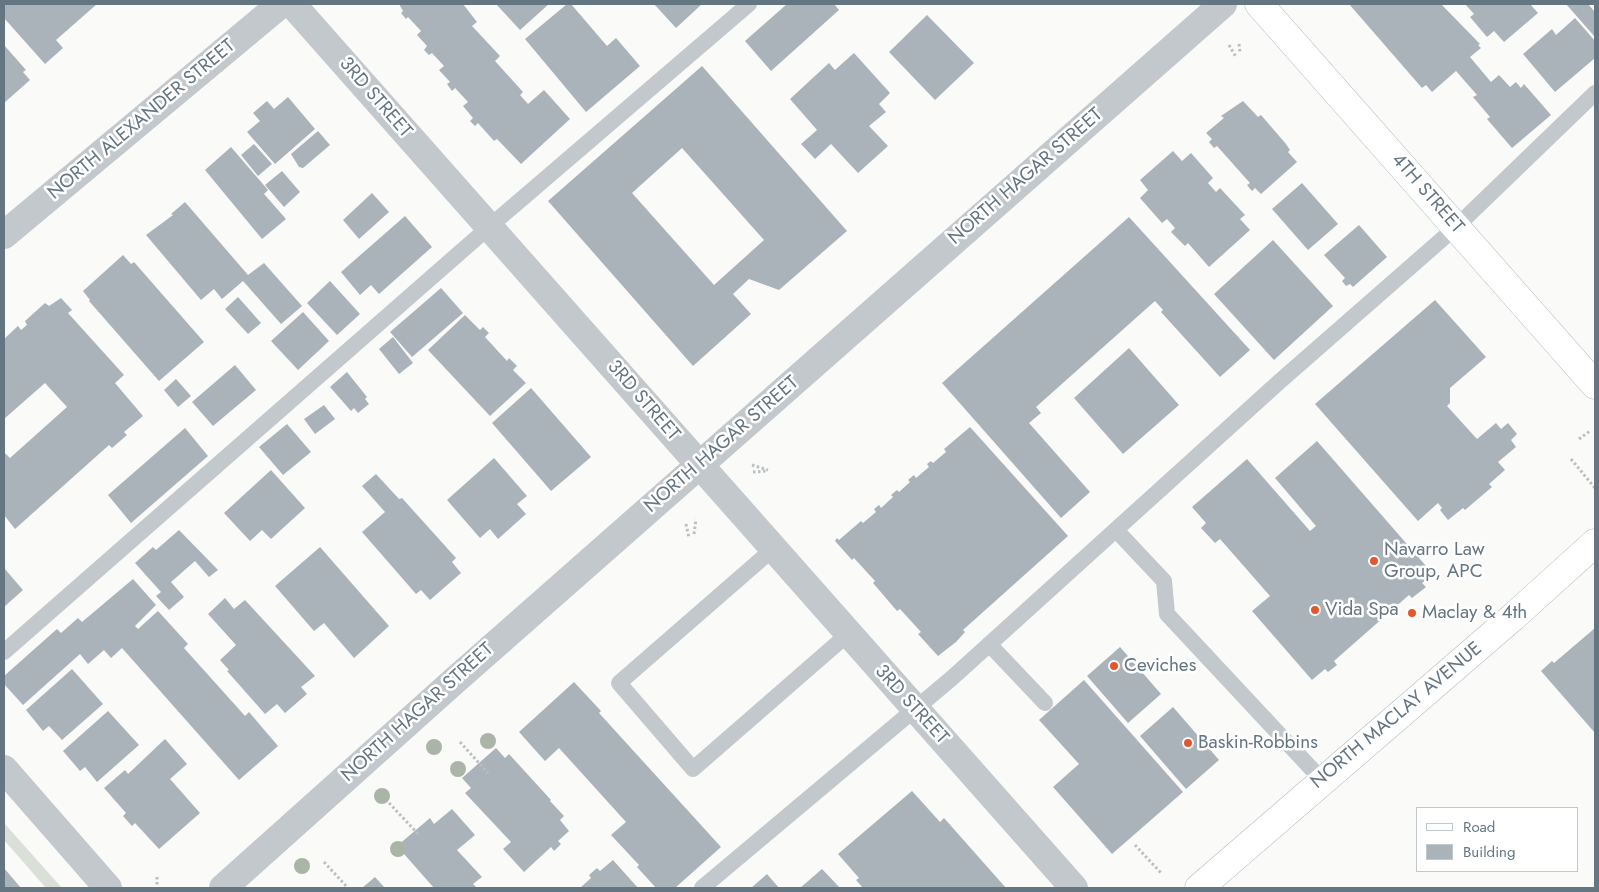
<!DOCTYPE html>
<html>
<head>
<meta charset="utf-8">
<style>
  body { margin:0 }
  #map { position:relative; width:1599px; height:892px; overflow:hidden; background:#fafaf8; font-family:Jost,sans-serif }
  canvas { display:block }
  .frame { position:absolute; inset:0; border:5px solid #657683; pointer-events:none }
  .legend { position:absolute; left:1416px; top:807px; width:162px; height:65px; box-sizing:border-box; background:#fff; border:1px solid #c1c8cd; margin:0; padding:6px 9px; list-style:none; font-size:15px; color:#657683 }
  .legend li { display:flex; align-items:center; gap:10px; height:25px }
  .legend b { width:25px; border:1px solid #c1c8cd }
</style>
</head>
<body>
<div id="map">
<canvas width="1599" height="892"></canvas>
<div class="frame"></div>
<ul class="legend">
<li><b style="height:6px;background:#fff"></b>Road</li>
<li><b style="height:14px;background:#aab3b9"></b>Building</li>
</ul>
</div>
<script>
const g = document.querySelector('canvas').getContext('2d');
g.lineJoin = 'round';
function fillPath(path, color) { g.fillStyle = color; g.fill(path, 'evenodd'); }
const shape = rows => new Path2D(rows.map(r => 'M' + r).join(''));
function stroke(path, color, width, dash) { g.strokeStyle = color; g.lineWidth = width; g.lineCap = dash ? 'butt' : 'round'; g.setLineDash(dash || []); g.stroke(path); }
function label(font, color, halo, rows, align = 'center') {
  g.font = font + ' Jost,sans-serif'; g.lineWidth = 5; g.setLineDash([]); g.textBaseline = 'middle'; g.strokeStyle = halo; g.fillStyle = color; for (const [text, x, y, turn = 0] of rows) {
    g.save(); g.translate(x, y); g.rotate((+turn || 0) * Math.PI / 180); g.textAlign = isNaN(turn) ? turn : align; if (halo) g.strokeText(text, 0, 0); g.fillText(text, 0, 0); g.restore();
  }
}
fillPath(shape([
  [4,823,62,888,46,888,4,840]
]), '#dadfd7');
fillPath(shape([
  [4,4,97,4,56,40,63,48,45,64,4,18],
  [399,4,463,4,477,22,472,26,500,56,495,61,523,92,520,95,528,104,544,90,570,119,521,164,497,139,494,141,478,123,475,126,470,121,473,118,463,106,468,102,455,88,452,91,447,84,450,82,439,70,444,66,432,53,429,55,424,50,427,46,417,35,421,31,408,17,406,19,401,13,403,11],
  [496,4,549,4,520,30],
  [567,4,571,4,607,46,616,38,640,66,586,112,525,39],
  [654,4,702,4,676,28],
  [787,4,834,4,839,10,771,71,745,41],
  [1349,4,1441,4,1480,44,1478,45,1481,48,1470,57,1491,82,1499,75,1510,87,1516,82,1521,88,1524,84,1551,115,1512,148,1487,119,1490,117,1473,97,1477,95,1456,71,1432,92,1426,85,1422,88],
  [1465,4,1530,4,1538,13,1504,42,1494,31,1487,37,1470,17,1474,14],
  [1566,4,1588,4,1595,12,1595,37],
  [927,15,974,63,935,100,889,52],
  [1575,18,1595,41,1595,58,1555,92,1523,54,1552,29,1556,35],
  [4,45,26,70,23,72,30,80,4,103],
  [854,53,890,93,879,104,886,112,869,126,888,146,858,173,831,144,815,159,801,144,817,130,790,99,829,63,835,70],
  [702,66,847,231,779,290,749,279,733,294,751,314,693,366,548,201],
  [682,148,764,240,714,285,632,193],
  [288,97,315,129,275,164,247,132,260,121,253,113,267,101,274,109],
  [1243,101,1258,117,1261,115,1286,144,1290,150,1288,152,1297,162,1261,194,1255,188,1252,191,1247,185,1250,183,1217,146,1214,148,1209,142,1212,139,1206,133,1224,118,1221,116],
  [318,131,330,145,303,168,299,167,291,154],
  [254,144,272,164,258,176,241,155],
  [231,147,268,190,264,194,286,219,262,239,205,170],
  [1173,151,1182,161,1191,153,1213,178,1208,183,1216,192,1220,188,1245,215,1240,219,1250,230,1209,267,1188,243,1185,246,1171,232,1175,228,1167,219,1162,223,1140,198,1148,190,1140,180],
  [282,171,300,192,284,207,265,185],
  [1302,183,1338,224,1308,250,1272,209],
  [372,193,389,212,359,239,343,220],
  [185,202,248,275,264,263,302,306,281,324,243,281,222,299,214,289,201,300,146,235,173,215,171,214],
  [405,216,432,247,379,294,371,285,360,295,341,272],
  [1129,217,1250,350,1220,377,1161,312,1163,310,1155,301,1036,407,1041,413,1029,423,1090,492,1061,518,942,383],
  [1359,225,1387,257,1353,287,1350,284,1346,286,1342,281,1345,278,1324,255],
  [1273,240,1333,306,1274,360,1214,294],
  [123,255,131,264,134,262,204,342,159,381,89,301,90,300,83,291],
  [330,281,360,314,337,335,307,303],
  [441,288,463,313,412,357,390,332],
  [238,297,261,323,248,334,225,309],
  [61,298,72,310,68,313,124,375,115,383,143,416,124,432,127,435,112,448,109,445,15,529,4,515,4,452,10,458,67,407,45,383,4,419,4,339,18,326,21,330,27,325,25,321,45,303,49,306],
  [1435,300,1486,357,1450,388,1450,403,1447,406,1477,439,1496,423,1501,429,1508,423,1517,434,1511,440,1516,447,1498,462,1505,470,1489,484,1492,487,1465,510,1463,508,1448,520,1440,510,1442,508,1438,503,1418,521,1315,404],
  [303,312,329,341,298,370,271,341],
  [465,315,480,330,483,327,489,333,485,337,507,361,509,358,517,366,513,370,526,383,490,416,428,350],
  [393,337,413,363,399,374,379,349],
  [1129,348,1179,405,1123,454,1074,398],
  [235,365,256,390,213,426,192,402],
  [347,372,367,397,365,399,369,404,358,413,354,408,351,411,330,387],
  [176,379,191,396,178,407,164,390],
  [531,388,591,457,551,491,492,423],
  [324,405,335,419,315,434,304,419],
  [287,424,311,452,283,475,259,447],
  [970,427,1068,536,963,630,965,632,956,642,938,656,918,634,921,632,900,609,897,611,873,583,875,581,854,558,852,560,835,541,837,538,839,540,861,521,863,523,876,512,874,509,879,505,881,508,893,497,891,495,897,490,899,492,910,482,908,480,914,475,916,478,929,467,927,464,931,461,933,463,946,452,944,449],
  [185,428,208,456,131,523,108,495],
  [1317,441,1433,574,1422,583,1426,587,1412,598,1409,595,1334,661,1337,665,1328,672,1325,669,1312,680,1252,611,1270,596,1220,539,1215,543,1201,528,1206,523,1192,507,1247,459,1310,531,1316,526,1275,478],
  [494,458,527,496,517,504,526,514,498,539,490,529,480,538,447,500],
  [271,470,305,508,271,539,262,530,250,541,224,513],
  [376,474,399,499,402,498,456,558,452,562,461,573,430,600,421,590,416,594,362,532,385,512,362,486],
  [179,530,218,570,209,577,195,561,171,582,184,597,169,610,156,596,161,592,135,563,153,547,156,550],
  [320,547,389,626,354,658,324,623,314,631,275,586],
  [4,568,23,590,4,607],
  [133,579,156,605,135,626,138,629,158,611,188,644,184,648,245,716,249,712,278,746,239,780,122,648,111,658,104,650,88,664,80,654,23,705,4,684,4,676,57,629,61,633,78,618,82,622],
  [225,598,234,609,245,600,315,676,301,687,307,694,285,713,277,704,265,714,227,671,229,670,220,660,236,645,208,614],
  [1595,628,1595,733,1541,671,1552,661,1554,663],
  [1120,647,1161,694,1128,723,1087,676],
  [72,669,103,704,62,740,49,726,43,731,26,710],
  [1084,680,1183,792,1112,854,1053,787,1079,764,1039,720],
  [574,682,601,711,599,713,721,847,675,888,656,888,637,867,639,865,611,835,626,822,559,748,545,761,519,732],
  [1173,707,1219,760,1186,789,1140,736],
  [108,711,139,745,97,782,85,767,80,771,63,751],
  [165,739,187,764,170,779,200,813,159,849,135,823,132,826,123,816,126,813,104,788,125,770,128,774],
  [496,748,505,758,509,754,551,800,550,801,564,816,560,820,569,831,558,841,561,844,554,851,551,847,524,872,503,849,511,842,465,793,471,788,462,778],
  [912,791,940,822,944,818,1006,888,863,888,856,880,859,878,838,854],
  [452,809,475,835,457,850,482,877,473,884,477,888,434,888,397,846,430,818,434,824],
  [613,860,638,888,580,888,591,878,589,875,597,868,600,871],
  [4,868,21,888,4,888],
  [822,869,840,888,800,888],
  [767,874,779,888,751,888],
  [375,877,385,888,362,888]
]), '#aab3b9');
const secondary = shape([
  [1259,4,1595,385]
]);
const primary = shape([
  [1199,888,1513,617,1595,543]
]);
stroke(secondary, '#b3babf', 29);
stroke(primary, '#b5babe', 29);
stroke(shape([
  [1239,44,1240,53],
  [1229,45,1236,57],
  [1579,439,1590,431],
  [1571,459,1595,488],
  [752,465,768,470],
  [753,472,767,471],
  [686,524,689,538],
  [694,534,696,519],
  [460,742,488,773],
  [389,803,420,836],
  [1135,845,1162,874],
  [324,862,348,888],
  [157,877,157,888]
]), '#bbbfc2', 3, [2.5, 2.5]);
stroke(shape([
  [1116,530,1164,581,1167,614,1322,780],
  [773,549,619,683,693,769,848,634],
  [989,644,1045,703],
  [4,652,489,227,749,4],
  [702,888,952,678,1279,382,1456,227,1595,93]
]), '#c3c8cc', 16);
stroke(shape([
  [292,4,1074,888],
  [4,235,281,4],
  [4,769,108,888],
  [223,888,453,682,1223,4]
]), '#c3c8cc', 28);
stroke(secondary, '#fff', 28);
stroke(primary, '#fff', 28);
g.fillStyle = '#aab4a7';
for (const [x, y] of [
  [488,741],
  [434,747],
  [458,769],
  [382,796],
  [398,849],
  [302,866]
]) { g.beginPath(); g.arc(x, y, 8, 0, 2 * Math.PI); g.fill(); }
for (const [x, y, r, color] of [
  [1374,561,5,"#e4572e"],
  [1315,610,5,"#e4572e"],
  [1412,613,5,"#e4572e"],
  [1114,666,5,"#e4572e"],
  [1188,743,5,"#e4572e"]
]) { const dot = new Path2D(); dot.arc(x, y, r, 0, 2 * Math.PI); g.fillStyle = color; g.fill(dot); stroke(dot, '#fff', 2); }
label('19px', '#657683', '#fff', [
  ["3RD STREET",375,98,49],
  ["NORTH ALEXANDER STREET",142,120,-40],
  ["NORTH HAGAR STREET",1026,177,-41],
  ["4TH STREET",1427,194,49],
  ["3RD STREET",643,401,49],
  ["NORTH HAGAR STREET",722,445,-41],
  ["3RD STREET",911,705,48],
  ["NORTH HAGAR STREET",418,713,-42],
  ["NORTH MACLAY AVENUE",1397,716,-40]
]);
label('19px', '#657683', '#fff', [
  ["Navarro Law",1384,550],
  ["Group, APC",1384,572],
  ["Vida Spa",1325,610],
  ["Maclay & 4th",1422,613],
  ["Ceviches",1124,666],
  ["Baskin-Robbins",1198,743]
], 'left');
</script>
</body>
</html>
